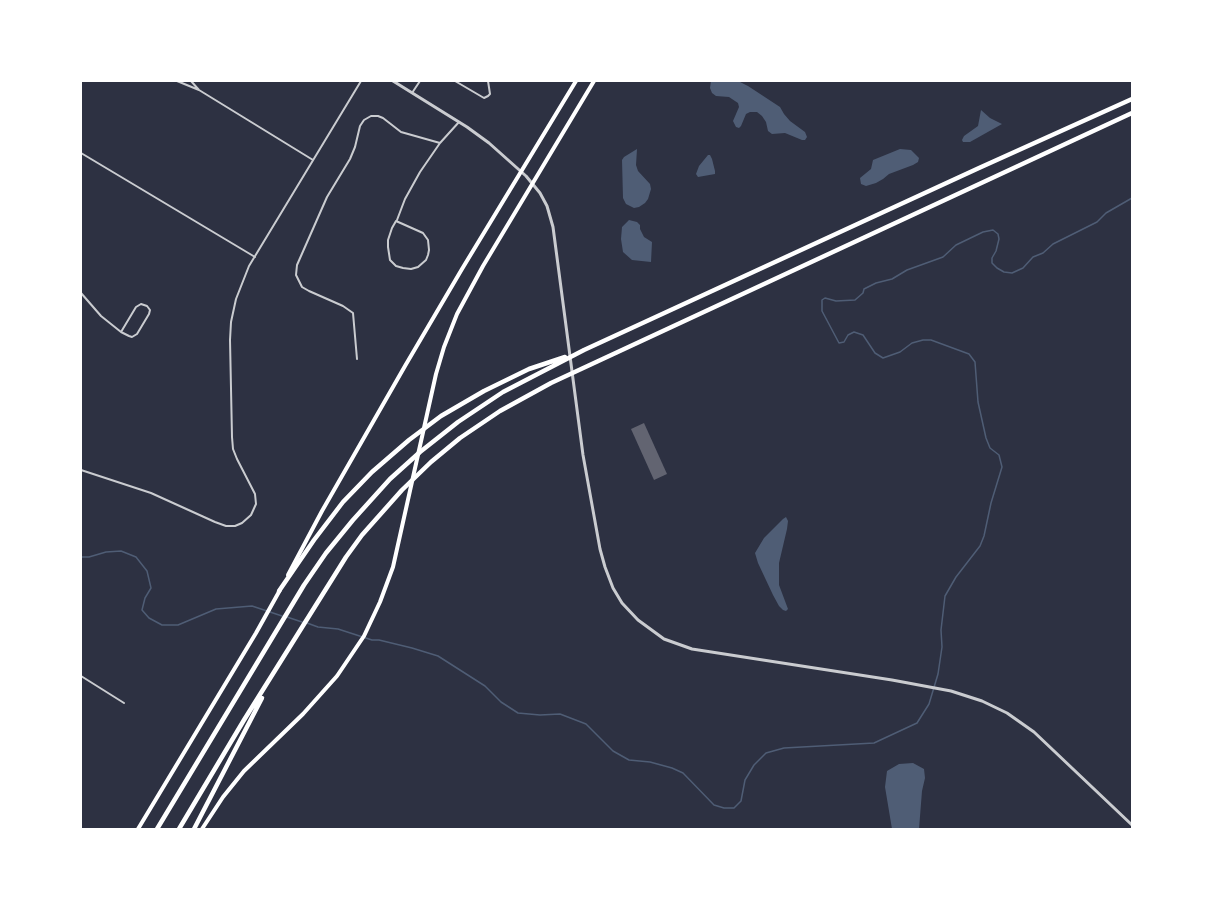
<!DOCTYPE html>
<html>
<head>
<meta charset="utf-8">
<style>
  body { margin:0 }
  #map { position:relative; width:1213px; height:910px; overflow:hidden; background:#2d3142; font-family:Karla,sans-serif }
  canvas { display:block }
  .frame { position:absolute; inset:0; border:82px solid #fff; pointer-events:none }
</style>
</head>
<body>
<div id="map">
<canvas width="1213" height="910"></canvas>
<div class="frame"></div>
</div>
<script>
const g = document.querySelector('canvas').getContext('2d');
g.lineJoin = 'round';
function fillPath(path, color) { g.fillStyle = color; g.fill(path, 'evenodd'); }
const shape = rows => new Path2D(rows.map(r => 'M' + r).join(''));
function stroke(path, color, width, dash) { g.strokeStyle = color; g.lineWidth = width; g.lineCap = dash ? 'butt' : 'round'; g.setLineDash(dash || []); g.stroke(path); }
fillPath(shape([
  [711,81,738,81,748,86,780,107,784,114,790,121,805,132,807,137,805,140,802,140,785,133,772,134,768,131,766,122,762,116,757,112,750,112,746,114,741,126,739,128,736,127,733,121,739,107,738,103,729,97,716,96,712,93,710,88],
  [981,110,990,118,1002,124,970,142,963,142,962,140,964,136,978,126],
  [637,149,636,165,638,171,650,184,651,189,648,199,645,203,639,207,634,208,626,204,623,198,622,160,624,157],
  [900,149,911,150,919,158,918,162,913,165,889,174,883,179,876,183,866,186,861,184,860,178,871,169,873,160],
  [708,155,710,155,712,159,715,171,715,174,698,177,696,174,699,166],
  [629,220,637,222,640,225,640,229,644,237,652,242,651,262,632,260,623,252,621,239,622,227],
  [786,517,788,521,787,529,779,563,779,585,788,609,786,611,783,610,779,606,773,595,758,563,755,553,764,538,783,519],
  [913,763,924,769,925,778,922,791,919,829,892,829,885,787,887,771,899,764]
]), '#4f5d75');
stroke(shape([
  [81,557,89,557,106,552,121,551,136,557,147,571,151,588,145,598,142,610,149,618,162,625,178,625,216,609,252,606,282,616],
  [287,617,302,622],
  [307,623,318,627,338,629,372,640,379,640,412,648,438,656,485,686,501,702,518,713,540,715,560,714,586,724,613,751,629,760,650,762,672,768,683,773,714,805,724,808,734,808,741,801,745,780,754,765,766,753,784,748,874,743,917,723,929,704,938,674,942,647,941,630,945,596,956,577,980,546,984,536,991,503,1002,467,999,455,990,448,986,438,978,402,975,362,969,354,931,340,923,340,912,343,900,352,883,358,875,353,863,335,854,332,848,335,844,342,839,343,822,311,822,300,825,298,836,301,855,300,863,293,864,289,876,283,892,279,907,270,943,257,956,245,983,232,993,230,998,234,999,239,996,251,992,258,992,263,997,268,1004,272,1012,273,1023,268,1033,257,1043,253,1053,244,1097,222,1106,213,1132,198]
]), '#4f5d75', 1.5);
fillPath(shape([
  [644,423,667,474,654,480,631,429]
]), '#626471');
stroke(shape([
  [177,81,199,90],
  [191,81,199,90,313,160],
  [455,81,484,98,488,96,490,94,488,81],
  [412,93,420,81],
  [81,153,255,257],
  [397,220,405,199,420,172,440,143,459,122],
  [396,221,423,233,428,240,429,250,428,255,426,260,418,267,411,269,403,268,396,266,390,260,388,247,388,240,392,228,396,221],
  [81,293,101,316,121,332],
  [141,304,147,306,150,310,149,314,137,334,132,337,129,336,121,332,136,307,141,304],
  [357,359,353,313,343,306,309,291,302,287,296,275,297,265,327,197,350,159,355,147,360,126,364,120,371,116,378,116,383,118,401,132,440,143],
  [81,470,151,493,215,522,226,526,235,526,242,523,251,515,256,504,255,494,237,459,233,449,232,437,230,340,231,322,236,299,249,266,361,81],
  [81,676,124,703]
]), '#caccd0', 2);
stroke(shape([
  [393,81,467,127,489,143,526,176,540,193,547,206,553,227,583,455,600,549,605,567,613,588,622,603,638,620,664,639,692,649,892,680,951,691,982,701,1007,713,1034,732,1132,825]
]), '#caccd0', 3);
stroke(shape([
  [288,575,322,511,405,366,462,269,576,81],
  [138,829,256,633,280,590],
  [202,829,223,797,244,771,303,714,337,676,364,636,380,602,393,567,436,374,444,347,457,314,483,266,594,81]
]), '#fff', 4);
stroke(shape([
  [279,591,314,540,343,502,372,472,409,440,441,416,484,391,529,369,565,357],
  [157,829,304,585,326,553,353,520,390,479,420,452,458,422,503,392,584,350,979,168,1132,99],
  [179,829,244,720,346,557,362,535,402,490,431,462,460,438,500,411,551,383,1132,113],
  [194,829,262,698]
]), '#fff', 4.5);
</script>
</body>
</html>
